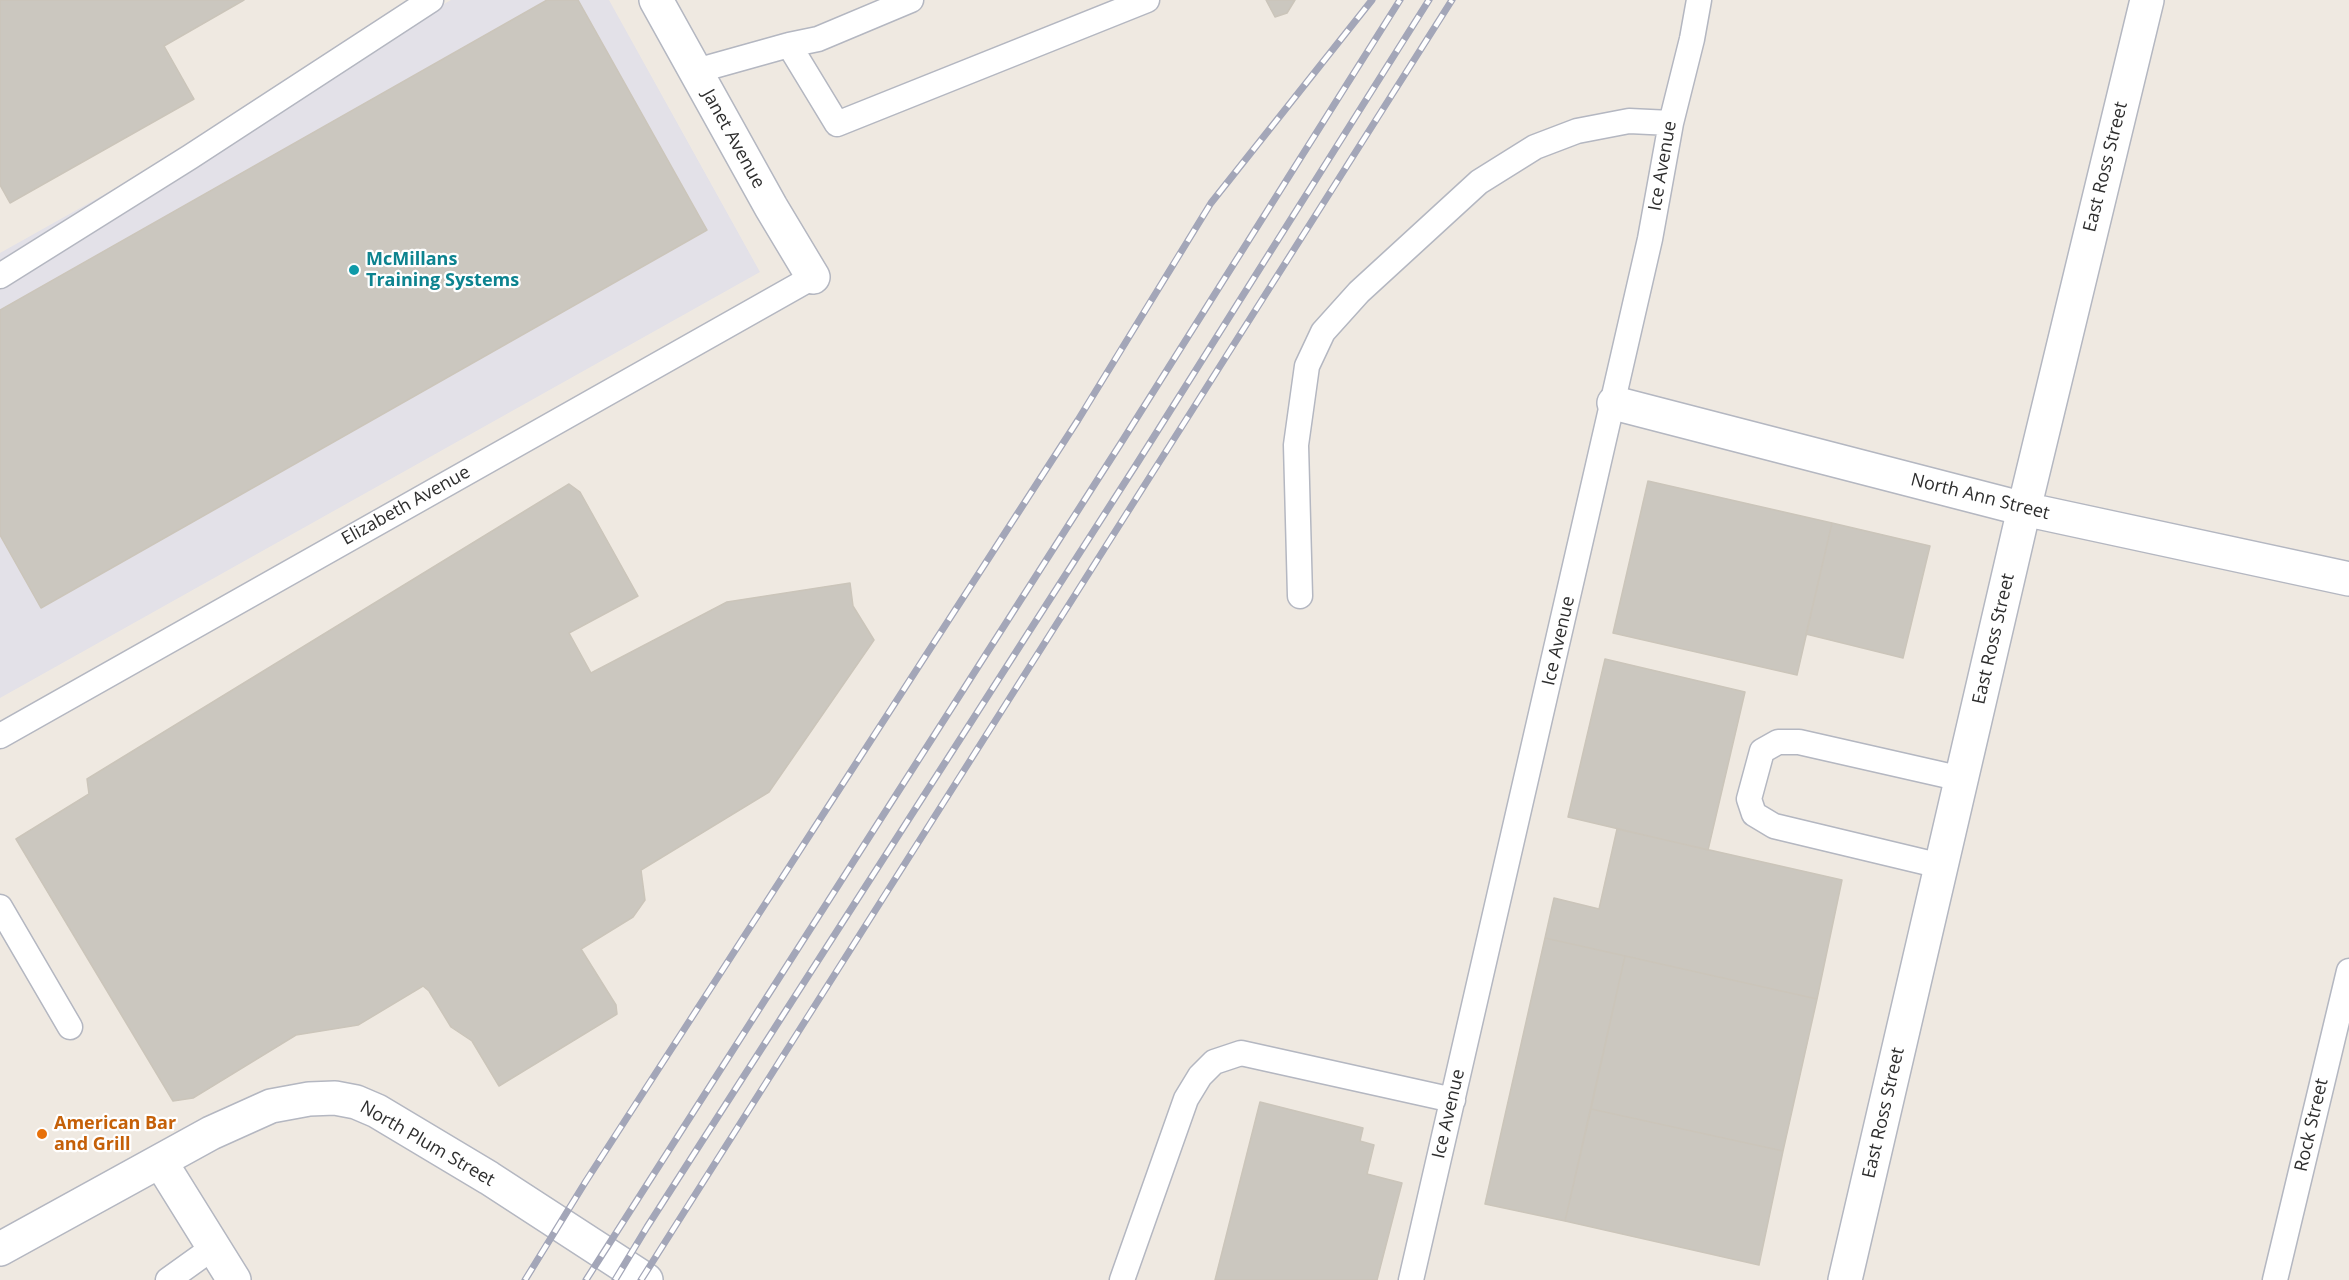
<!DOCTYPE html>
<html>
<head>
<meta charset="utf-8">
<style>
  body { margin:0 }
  canvas { display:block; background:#efe9e1 }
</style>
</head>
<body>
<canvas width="2349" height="1280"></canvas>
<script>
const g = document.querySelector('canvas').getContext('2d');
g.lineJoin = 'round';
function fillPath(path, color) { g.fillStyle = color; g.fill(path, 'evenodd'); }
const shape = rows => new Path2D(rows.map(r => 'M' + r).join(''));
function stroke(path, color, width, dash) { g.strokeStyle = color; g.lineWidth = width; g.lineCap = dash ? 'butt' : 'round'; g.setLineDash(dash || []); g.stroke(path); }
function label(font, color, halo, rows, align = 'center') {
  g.font = font + ' "Open Sans",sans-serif'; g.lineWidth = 4.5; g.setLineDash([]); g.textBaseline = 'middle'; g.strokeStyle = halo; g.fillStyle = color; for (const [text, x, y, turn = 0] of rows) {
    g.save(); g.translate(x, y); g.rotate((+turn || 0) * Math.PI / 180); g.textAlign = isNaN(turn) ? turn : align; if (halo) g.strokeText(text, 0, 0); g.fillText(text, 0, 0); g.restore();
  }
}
fillPath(shape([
  [451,0,609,0,760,272,0,698,0,253]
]), '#e3e1e8');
const building = shape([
  [0,0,244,0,164,46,194,99,10,203,0,185,0,0],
  [547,0,578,0,707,230,41,608,0,535,0,310,547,0],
  [1266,0,1295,0,1287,13,1275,17,1266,0],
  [1648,481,1832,523,1797,675,1613,633,1648,481],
  [569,484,580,492,638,596,569,633,591,673,727,602,850,583,853,606,874,640,769,792,641,870,645,900,633,917,581,949,616,1005,617,1014,499,1086,472,1041,451,1027,429,991,423,986,358,1025,296,1035,193,1098,173,1101,16,839,89,794,87,779,569,484],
  [1832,523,1930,546,1903,658,1806,634,1832,523],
  [1605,659,1745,692,1708,850,1568,817,1605,659],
  [1617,829,1842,880,1817,999,1545,938,1554,898,1599,909,1617,829],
  [1545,938,1625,956,1565,1221,1485,1204,1545,938],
  [1625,956,1817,999,1783,1151,1591,1109,1625,956],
  [1260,1102,1363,1128,1360,1141,1374,1145,1367,1174,1402,1183,1377,1280,1215,1280,1260,1102],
  [1591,1109,1783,1151,1759,1265,1565,1221,1591,1109]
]);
fillPath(building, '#cbc7bf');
stroke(building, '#cbc5ba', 1.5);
const service = shape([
  [789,45,837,124,1147,0],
  [696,71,789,45,818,39,911,0],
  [0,276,190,157,431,0],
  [1300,596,1296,445,1307,366,1323,332,1359,292,1479,182,1535,147,1577,131,1629,121,1671,123],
  [0,736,813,277],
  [1941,866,1774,826,1754,814,1749,799,1762,751,1778,742,1799,742,1962,779],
  [0,907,70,1027],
  [168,1280,214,1247],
  [1122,1280,1186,1099,1200,1076,1214,1062,1241,1053,1453,1100],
  [1411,1280,1650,239,1671,123,1692,39,1699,0],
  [2275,1280,2349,971]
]);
const minor = shape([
  [656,0,771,207,813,277],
  [1614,403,2024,509,2349,579],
  [160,1161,234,1280],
  [0,1249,211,1133,271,1106,309,1099,335,1098,356,1102,377,1111,489,1178,646,1280],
  [1845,1280,2024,509,2147,0]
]);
stroke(service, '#b4b7c1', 27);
stroke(minor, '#b4b7c1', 36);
stroke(service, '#fff', 24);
stroke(minor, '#fff', 33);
const rail = shape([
  [525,1280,586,1181,1078,420,1211,203,1372,0],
  [586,1280,1121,443,1400,0],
  [615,1280,647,1227,1136,465,1429,0],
  [641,1280,1452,0]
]);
stroke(rail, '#a3a6b8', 7);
stroke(rail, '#fff', 4.5, [14]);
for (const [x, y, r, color] of [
  [354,270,6,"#0f9aa8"],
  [42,1134,6,"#e8710a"]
]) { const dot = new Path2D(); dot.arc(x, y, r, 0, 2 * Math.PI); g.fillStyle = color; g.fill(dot); stroke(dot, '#fff', 2); }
label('18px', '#2e2e2e', '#fff', [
  ["Janet Avenue",733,139,61],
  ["Ice Avenue",1663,166,-80],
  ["East Ross Street",2106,167,-76],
  ["North Ann Street",1980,497,14],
  ["Elizabeth Avenue",406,506,-29],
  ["East Ross Street",1994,639,-77],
  ["Ice Avenue",1559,641,-77],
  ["East Ross Street",1884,1113,-77],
  ["Ice Avenue",1449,1114,-77],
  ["Rock Street",2312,1125,-77],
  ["North Plum Street",427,1144,30]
]);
label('bold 18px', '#0d838f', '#fff', [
  ["McMillans",366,260],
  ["Training Systems",366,281]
], 'left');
label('bold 18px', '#c56008', '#fff', [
  ["American Bar",54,1124],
  ["and Grill",54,1145]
], 'left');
</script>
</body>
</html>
